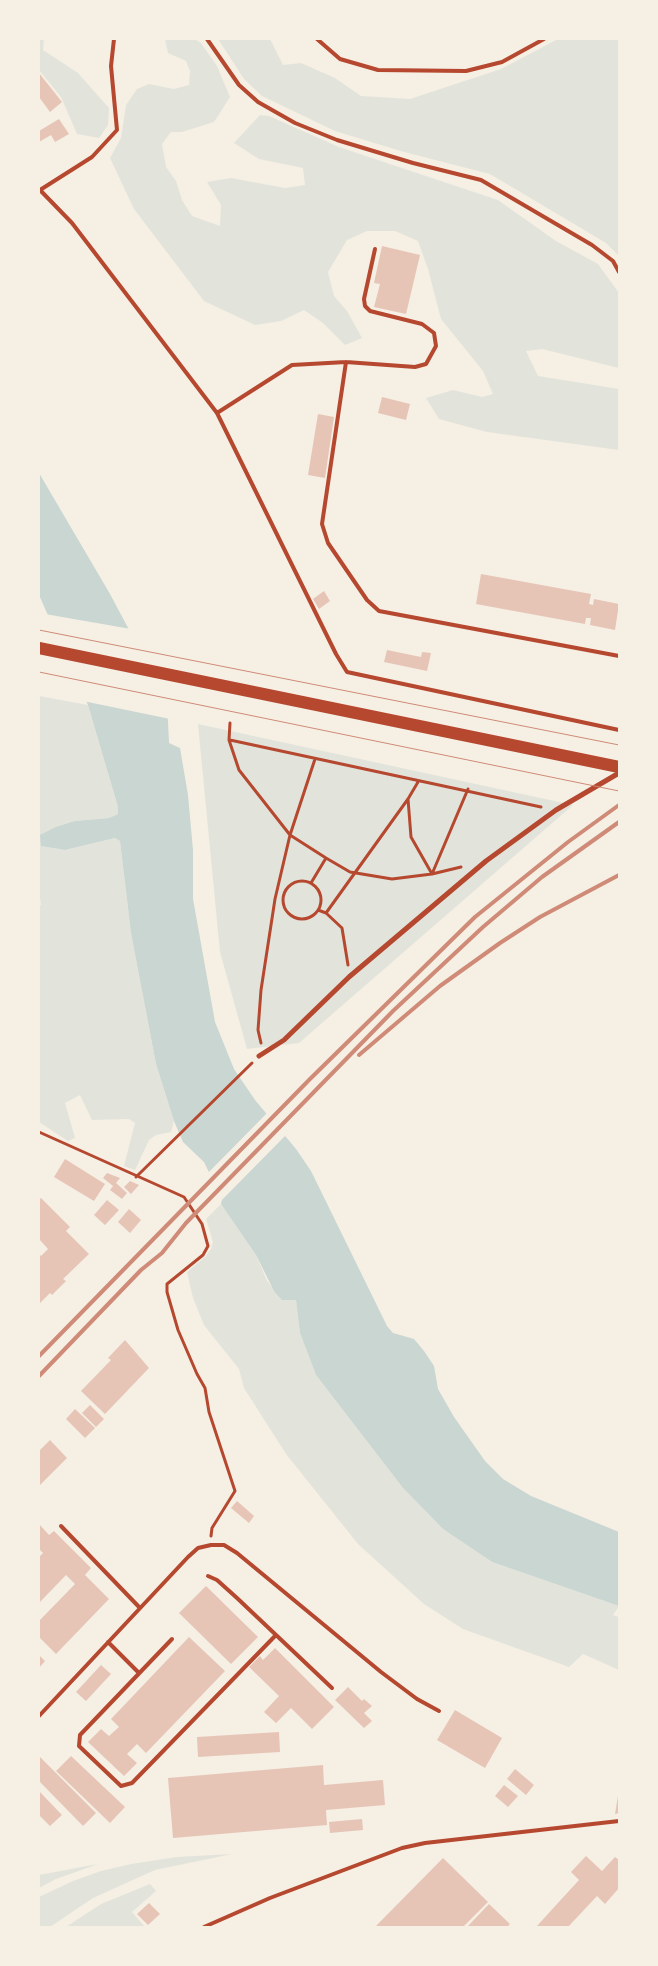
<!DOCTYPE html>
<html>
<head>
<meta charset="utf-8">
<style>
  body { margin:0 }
  #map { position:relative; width:658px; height:1966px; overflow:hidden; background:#f6efe4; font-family:"Alegreya Sans",sans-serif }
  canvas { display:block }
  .frame { position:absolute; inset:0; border:40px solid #f6efe4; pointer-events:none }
</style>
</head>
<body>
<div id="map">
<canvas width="658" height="1966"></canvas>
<div class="frame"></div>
</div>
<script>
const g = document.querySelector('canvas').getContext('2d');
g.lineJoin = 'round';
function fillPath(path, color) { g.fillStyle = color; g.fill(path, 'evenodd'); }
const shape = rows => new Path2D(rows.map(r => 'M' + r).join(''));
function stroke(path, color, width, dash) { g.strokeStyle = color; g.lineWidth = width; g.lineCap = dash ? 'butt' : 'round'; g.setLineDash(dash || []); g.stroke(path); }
fillPath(shape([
  [39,39,44,39,43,50,78,73,109,108,108,125,99,138,77,134,61,97,39,70],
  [165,39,195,39,201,43,217,66,230,97,214,122,182,132,171,132,162,144,166,167,176,181,182,200,192,216,220,226,221,205,207,182,231,178,285,188,305,185,303,168,259,159,234,143,260,115,269,116,339,147,498,200,556,241,598,264,619,293,619,368,542,349,526,351,538,376,619,389,619,450,487,432,439,419,426,398,453,390,482,397,493,394,483,371,441,319,428,269,418,241,395,231,367,231,347,240,328,272,334,296,347,311,362,338,345,345,323,323,304,310,281,321,255,325,204,301,134,209,110,158,121,138,126,105,137,89,149,84,174,89,189,85,190,71,186,61,168,53],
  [218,39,270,39,283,65,301,63,335,78,361,96,410,99,501,69,558,39,619,39,619,256,606,243,490,174,404,152,335,131,262,96,244,79],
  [39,696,88,705,118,807,118,814,109,818,75,821,41,846,65,850,115,838,120,841,131,933,156,1064,174,1121,171,1132,156,1135,149,1140,135,1170,124,1166,135,1123,129,1119,92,1120,80,1095,65,1103,75,1138,68,1141,39,1122,39,906,41,905,39,890],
  [198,724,573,805,299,1043,247,1049,220,952],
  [221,1204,256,1255,267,1281,283,1300,296,1300,300,1333,316,1375,403,1488,443,1529,492,1562,619,1606,613,1615,619,1617,619,1670,583,1654,569,1667,463,1629,424,1604,358,1544,286,1454,244,1388,239,1369,204,1325,193,1298,187,1272,205,1257,211,1249,213,1242,206,1219],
  [232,1854,155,1870,93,1898,50,1927,39,1927,39,1897,73,1881,101,1871,131,1864,177,1857],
  [98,1864,56,1879,39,1888,39,1875],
  [150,1884,156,1891,132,1912,145,1927,66,1927,101,1904]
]), '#e2e4dc');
fillPath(shape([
  [39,473,110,594,167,701,169,743,180,748,188,795,193,850,193,899,215,1022,234,1069,255,1100,296,1149,311,1171,387,1326,393,1333,414,1339,424,1351,434,1366,438,1389,454,1417,485,1461,503,1479,531,1496,619,1532,619,1606,492,1562,443,1529,403,1488,316,1375,300,1333,296,1300,282,1300,274,1291,256,1255,221,1204,222,1199,204,1162,183,1142,174,1121,156,1064,131,933,120,841,115,838,65,850,41,846,40,835,56,827,75,821,109,818,118,814,118,807,88,705,39,595]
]), '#c9d6d2');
fillPath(shape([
  [45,614,131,629,169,700,170,719,83,701],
  [268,1112,287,1134,218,1204,220,1199,207,1174]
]), '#f6efe4');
fillPath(shape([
  [39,73,62,102,50,112,39,97],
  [59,119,69,134,55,142,51,135,39,142,39,131],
  [382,246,420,255,406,314,374,307,380,284,374,283],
  [382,397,410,404,406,420,378,413],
  [318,414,334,417,325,478,308,475],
  [481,574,591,594,589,604,593,605,594,599,619,604,615,630,590,625,591,618,586,618,585,624,476,604],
  [324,591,330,601,319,609,313,599],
  [387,650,421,657,422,652,431,653,427,671,384,662],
  [65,1159,105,1184,94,1201,54,1177],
  [107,1173,120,1178,116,1183,127,1193,122,1199,110,1190,113,1186,103,1178],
  [130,1181,139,1185,131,1194,124,1187],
  [41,1198,70,1227,66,1231,89,1254,63,1279,66,1281,52,1295,50,1293,39,1304,39,1254,41,1256,48,1249,39,1239,39,1200],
  [107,1200,119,1210,105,1225,94,1215],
  [129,1209,141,1220,130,1233,118,1222],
  [125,1340,149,1368,105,1414,81,1391,111,1360,108,1358],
  [90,1405,104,1419,96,1427,82,1413],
  [75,1409,95,1428,85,1438,66,1419],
  [50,1440,67,1458,39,1486,39,1451],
  [237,1501,254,1516,249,1523,231,1508],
  [39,1524,49,1535,54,1531,91,1568,85,1575,109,1599,56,1654,39,1637,39,1621,75,1584,66,1575,39,1603,39,1557,43,1553,39,1549],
  [206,1586,258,1637,231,1664,179,1613],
  [189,1637,225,1671,146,1753,137,1744,127,1754,137,1763,124,1776,88,1742,101,1729,109,1736,119,1727,111,1719],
  [275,1648,334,1707,312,1729,291,1708,276,1723,264,1712,279,1696,249,1667,260,1656,263,1660],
  [39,1655,45,1661,39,1668],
  [101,1665,111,1674,86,1701,76,1692],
  [348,1687,362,1701,364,1699,372,1706,364,1713,372,1721,364,1728,335,1700],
  [455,1710,502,1738,485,1768,437,1740],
  [279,1732,280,1752,198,1757,197,1737],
  [39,1756,96,1813,83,1826,39,1781],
  [71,1756,125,1807,110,1823,56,1771],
  [323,1765,324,1785,383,1780,385,1805,326,1810,327,1825,173,1838,168,1778],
  [515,1769,534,1785,526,1795,507,1779],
  [504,1785,518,1796,508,1807,495,1796],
  [39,1791,62,1815,50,1826,39,1815],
  [618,1796,619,1813,615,1814],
  [362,1819,363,1830,330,1833,329,1822],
  [586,1856,602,1871,615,1857,619,1860,619,1888,605,1904,597,1896,568,1927,536,1927,579,1880,571,1872],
  [443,1858,488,1902,463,1927,375,1927],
  [149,1903,160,1914,148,1925,137,1914],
  [489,1904,510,1924,507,1927,467,1927]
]), '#e6c5b7');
stroke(shape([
  [230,723,229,740,239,770,290,835,326,858,350,872,392,879,432,874,461,867],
  [230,740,541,807],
  [408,799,411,837,432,874,468,789],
  '283 900a19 19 0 1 1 38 0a19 19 0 1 1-38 0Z',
  [311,883,326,858],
  [318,910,326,913,408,799,418,782],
  [326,913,342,928,348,965],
  [261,1043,258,1030,261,990,275,899,290,835,315,759],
  [39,1132,184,1197,202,1224,208,1246,203,1255,167,1284,167,1292,178,1330,197,1374,205,1388,209,1412,235,1491,212,1528,211,1536],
  [136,1177,252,1063]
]), '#b5482f', 3);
stroke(shape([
  [207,39,239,85,258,102,295,123,337,140,413,163,481,180,592,245,613,261,619,272],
  [317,39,340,59,378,70,466,71,502,62,544,39],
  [39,189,72,223,217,413,336,654,347,672,619,730],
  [40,190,92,157,117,130,111,66,114,39],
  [346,362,322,524,328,543,367,600,379,611,619,656],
  [217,413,292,365,346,362,415,367,426,364,436,346,434,333,422,324,370,311,365,306,364,299,375,249],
  [61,1526,140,1608],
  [208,1576,217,1580,237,1598,332,1688],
  [172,1639,80,1735,79,1746,121,1786,132,1783,275,1636],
  [108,1642,139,1673],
  [39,1716,188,1557,198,1548,211,1545,224,1545,237,1553,381,1672,417,1699,439,1711],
  [204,1927,270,1898,402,1848,425,1843,619,1821]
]), '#b5482f', 4);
stroke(shape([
  [259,1056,284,1040,349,977,486,861,556,810,619,773]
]), '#b5482f', 5);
stroke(shape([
  [39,648,619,767]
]), '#b5482f', 12);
stroke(shape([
  [39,630,619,745],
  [39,672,619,791]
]), '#cf8b77', 1);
stroke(shape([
  [359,1055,440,986,500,943,540,917,619,875],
  [39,1356,310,1079,475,917,568,842,619,805],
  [39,1376,141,1270,162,1253,186,1223,393,1011,483,927,542,877,619,822]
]), '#cf8b77', 4);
</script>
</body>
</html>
